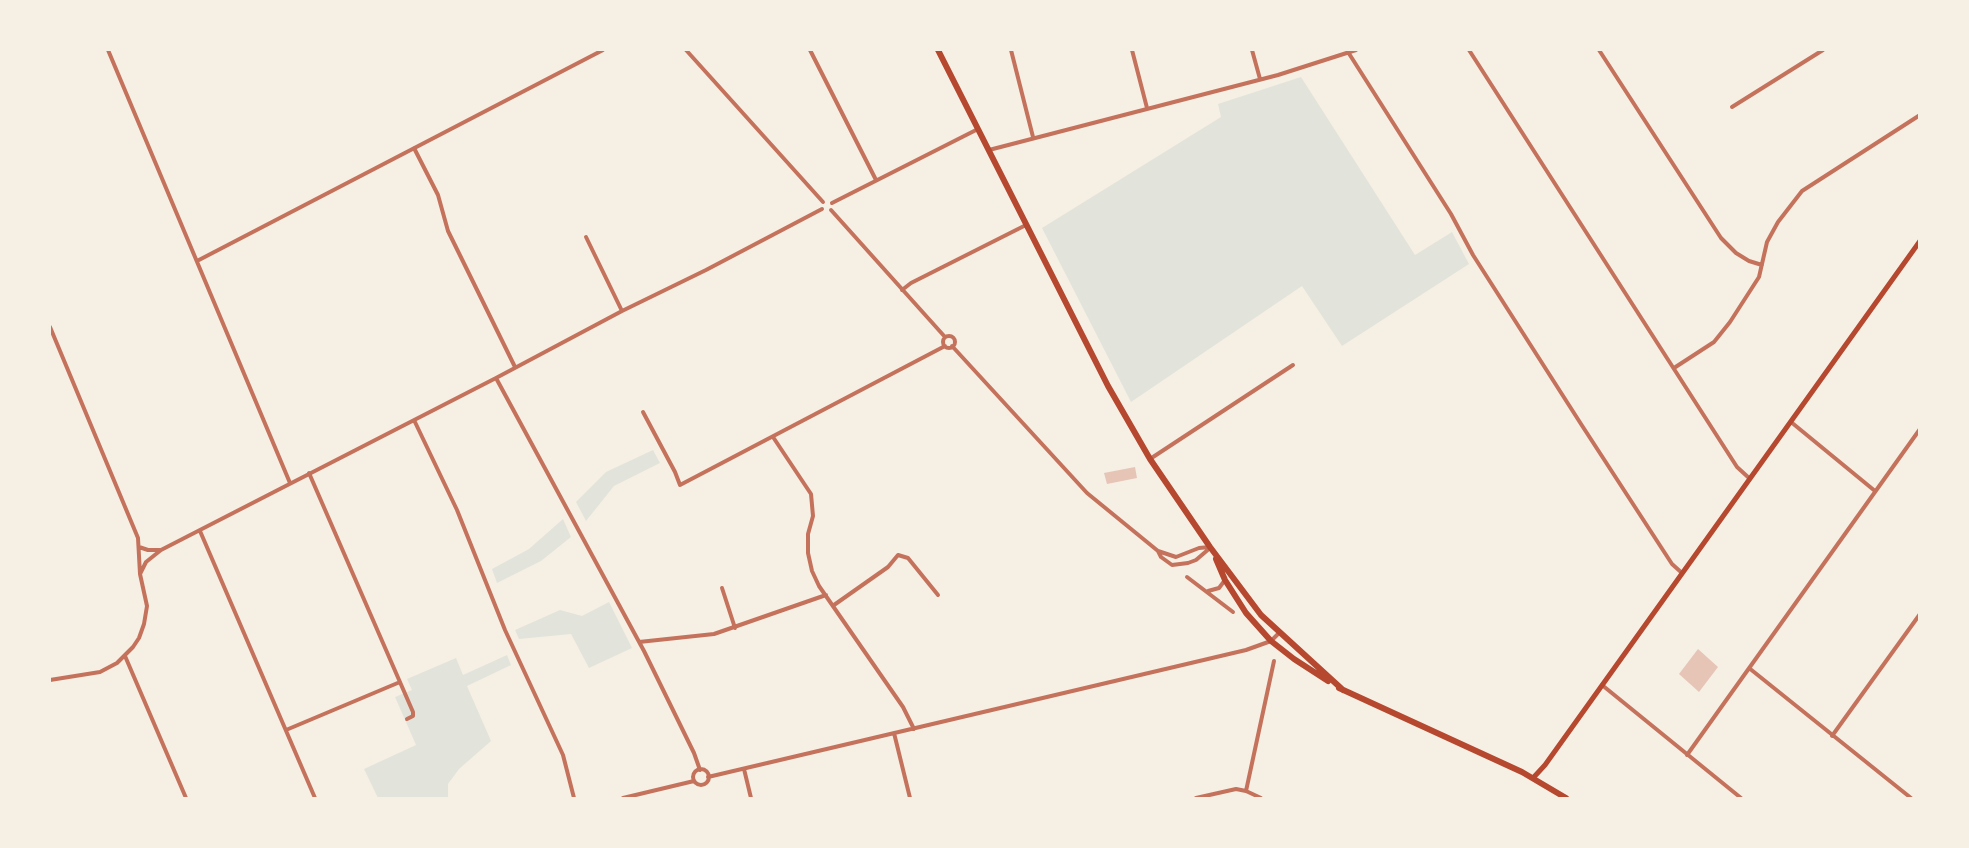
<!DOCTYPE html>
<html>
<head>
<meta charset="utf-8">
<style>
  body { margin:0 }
  #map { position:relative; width:1969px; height:848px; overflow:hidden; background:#f6efe4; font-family:Signika,sans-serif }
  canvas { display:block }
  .frame { position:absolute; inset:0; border:51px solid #f6efe4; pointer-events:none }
</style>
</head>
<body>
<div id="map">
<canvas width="1969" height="848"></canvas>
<div class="frame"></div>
</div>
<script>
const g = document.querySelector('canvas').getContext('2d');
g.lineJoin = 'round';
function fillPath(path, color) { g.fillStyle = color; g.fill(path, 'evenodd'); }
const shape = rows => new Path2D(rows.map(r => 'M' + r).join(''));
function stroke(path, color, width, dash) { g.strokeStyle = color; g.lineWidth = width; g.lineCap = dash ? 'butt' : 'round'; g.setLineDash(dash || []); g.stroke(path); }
fillPath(shape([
  [1301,77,1415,255,1452,232,1469,264,1342,346,1302,286,1131,402,1042,228,1221,117,1218,104],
  [653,450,660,463,614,486,586,521,576,502,606,472],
  [563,519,571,537,541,561,497,583,492,569,529,549],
  [609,602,632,648,589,668,571,634,519,639,515,630,560,610,582,616],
  [507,655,511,665,467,686,491,741,459,769,448,784,448,798,378,798,364,769,416,745,395,697,412,690,407,679,456,658,463,675]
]), '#e2e4dc');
fillPath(shape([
  [1135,467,1137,478,1107,484,1104,473],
  [1698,649,1718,667,1699,692,1679,674]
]), '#e6c5b7');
stroke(shape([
  [108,50,290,483],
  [686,50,823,202],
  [810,50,876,180],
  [1011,50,1033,137],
  [1132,50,1147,108],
  [1252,50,1260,79],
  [1469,50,1737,467,1749,478],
  [1599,50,1721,238,1736,253,1749,261,1762,265],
  [1348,52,1451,214,1473,255,1581,424,1672,564,1682,573],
  [1732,107,1823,50],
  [414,148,438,195,448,231,515,367],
  [989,150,1278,75,1356,50],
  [832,203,978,129],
  [831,210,945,337],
  [586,237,622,311],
  [197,261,603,50],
  [902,290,911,283,1026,225],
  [50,327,138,538,140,574,147,606,144,624,139,638,133,647,117,663,100,672,50,680],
  '943 342a6 6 0 1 1 12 0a6 6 0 1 1-12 0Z',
  [952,346,1087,493,1158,551,1161,557,1172,565,1188,563,1196,560,1210,548],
  [1674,368,1714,342,1730,322,1759,277,1767,242,1778,222,1802,191,1920,115],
  [496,378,644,651,694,753,700,770],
  [643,412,675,472,680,485,945,346],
  [414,420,457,510,505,630,563,755,574,798],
  [1791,422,1875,491],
  [773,437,811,494,813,516,808,534,808,553,812,571,819,586,903,707,914,729],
  [1150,459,1293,365],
  [309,473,413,712,413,716,407,719],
  [200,531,315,798],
  [139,547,148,550,161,550],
  [1158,551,1176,557,1199,548,1210,547],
  [140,574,146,562,161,550,496,378,622,311,706,270,822,209],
  [1187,577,1233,612],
  [722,588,735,628],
  [1208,591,1219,588,1225,580],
  [834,605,888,567,898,555,908,558,938,595],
  [639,642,714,634,826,595],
  [125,656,186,798],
  [1749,668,1911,798],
  [1602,685,1741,798],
  [286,730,400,682],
  [894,733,910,798],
  [1832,736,1920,614],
  [1687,755,1920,429],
  [744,769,751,798],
  '693 777a8 8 0 1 1 16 0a8 8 0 1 1-16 0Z',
  [708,777,1246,650,1271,641,1280,632],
  [623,798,694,781],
  [1196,798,1236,789,1246,791],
  [1261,798,1246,791,1274,661]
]), '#c5725c', 4);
stroke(shape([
  [1533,778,1545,765,1920,241]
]), '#b5482f', 5);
stroke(shape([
  [938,50,1108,386,1150,459,1210,547,1261,615,1343,690],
  [1216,559,1225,580,1246,613,1271,641,1294,659,1328,681],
  [1339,688,1522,772,1566,798]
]), '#b5482f', 6);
</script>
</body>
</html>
